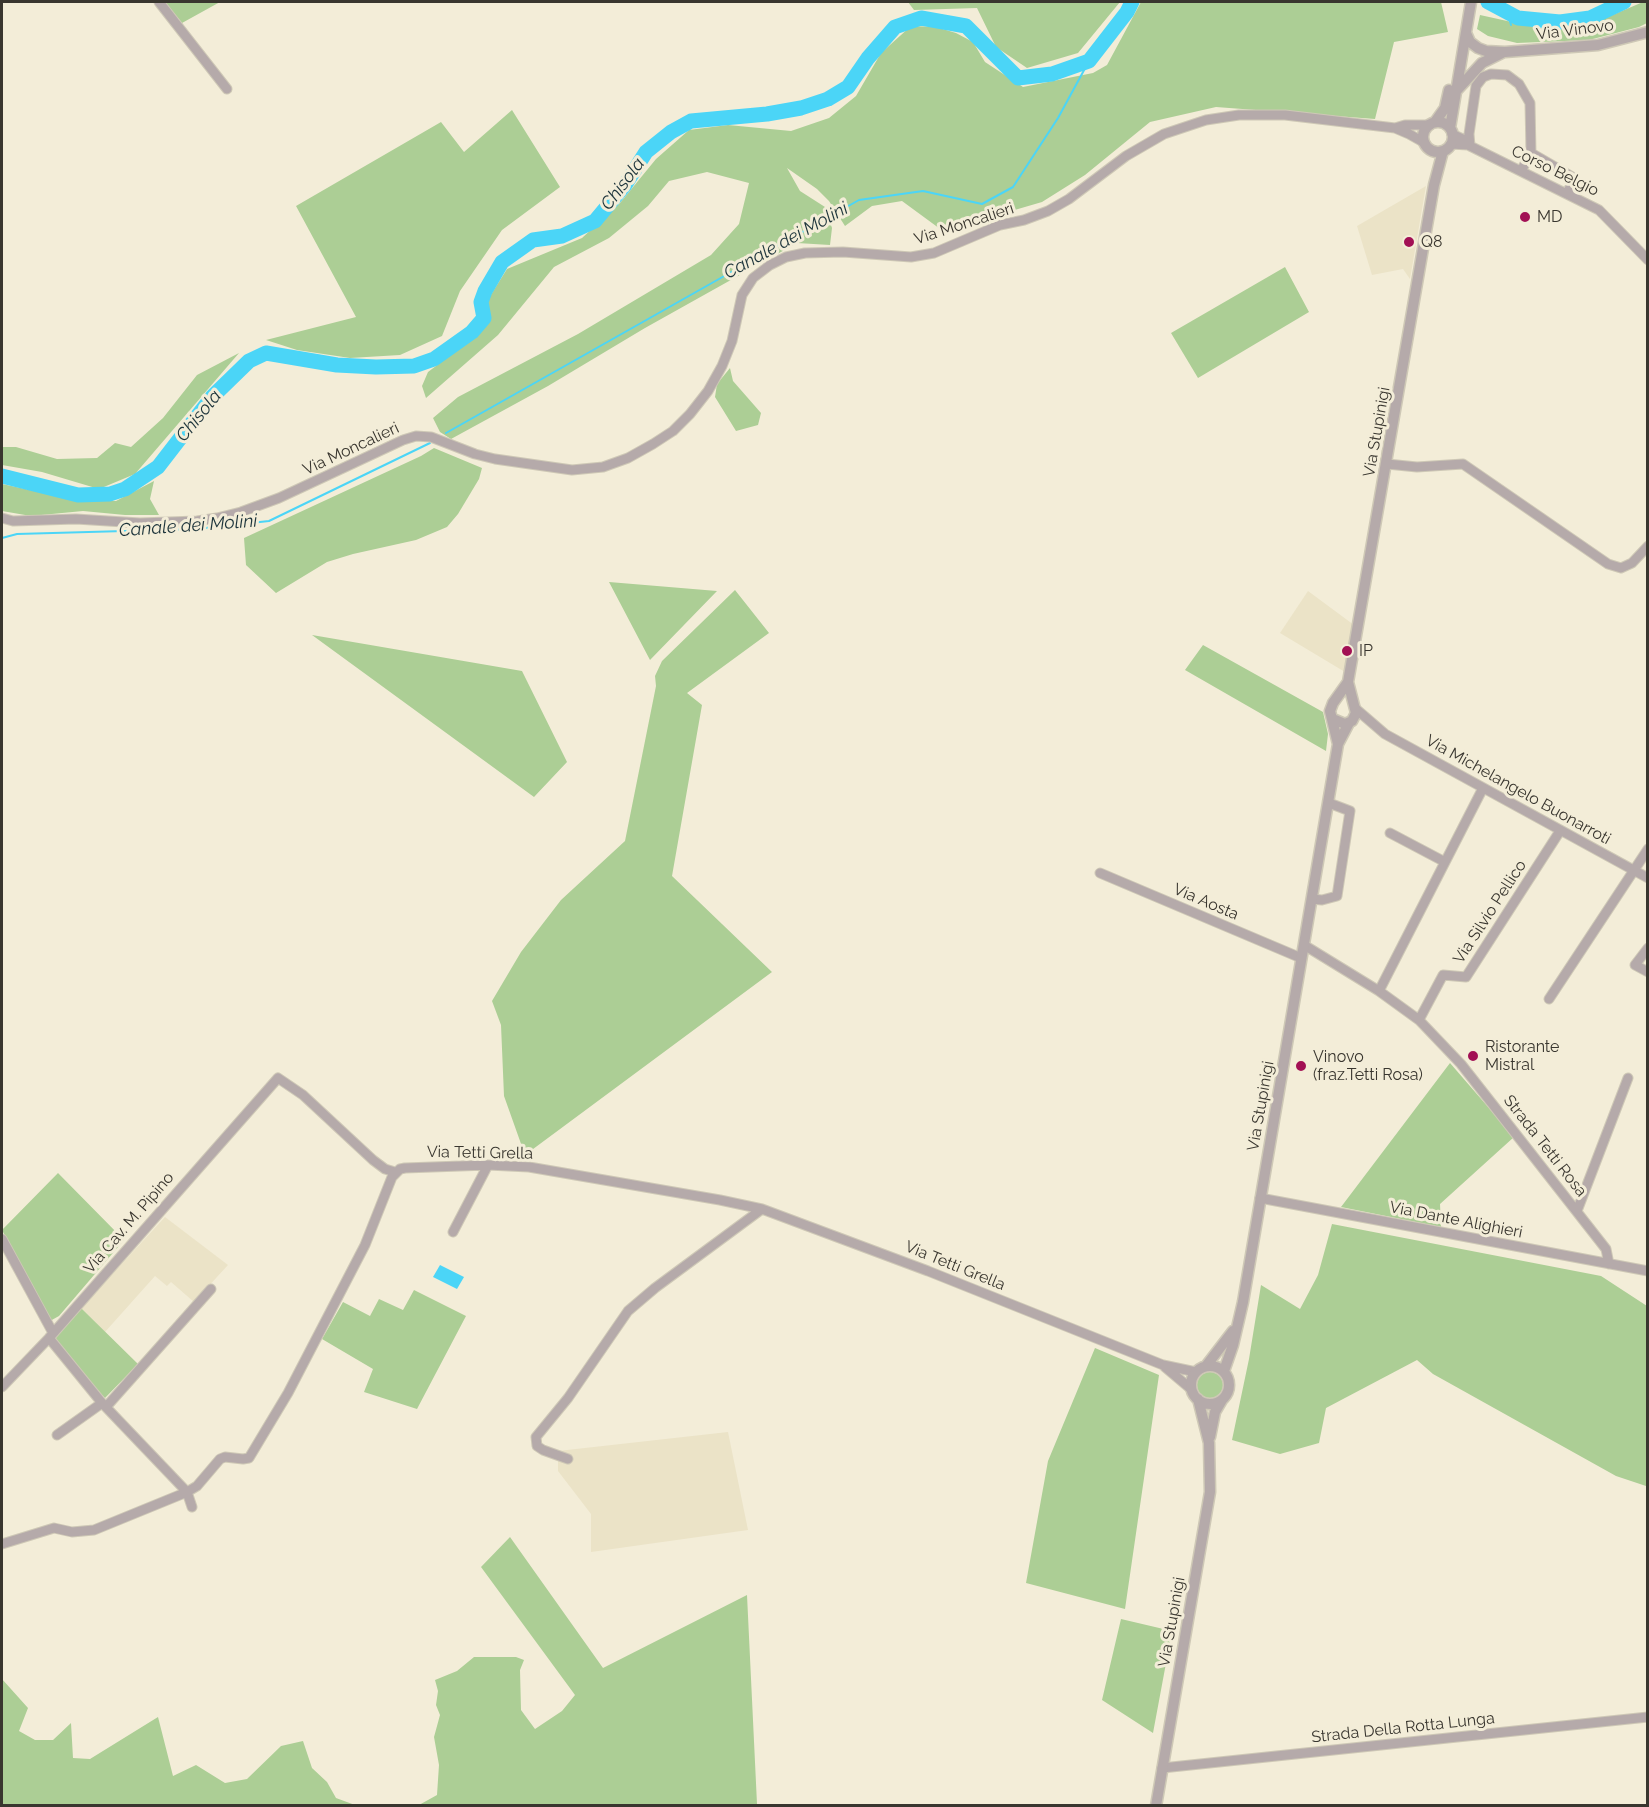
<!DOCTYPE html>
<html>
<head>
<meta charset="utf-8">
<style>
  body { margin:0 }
  #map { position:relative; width:1649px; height:1807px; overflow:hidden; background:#f3edd8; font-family:Raleway,sans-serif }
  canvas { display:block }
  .frame { position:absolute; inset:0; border:3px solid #39362f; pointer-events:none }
</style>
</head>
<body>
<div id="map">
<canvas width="1649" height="1807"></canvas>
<div class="frame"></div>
</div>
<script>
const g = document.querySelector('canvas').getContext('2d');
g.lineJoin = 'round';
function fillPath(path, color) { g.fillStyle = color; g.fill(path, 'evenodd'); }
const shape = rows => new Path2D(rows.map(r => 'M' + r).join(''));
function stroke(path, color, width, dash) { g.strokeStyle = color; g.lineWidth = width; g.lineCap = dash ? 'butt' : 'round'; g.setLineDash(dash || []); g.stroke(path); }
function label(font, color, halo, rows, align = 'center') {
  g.font = font + ' Raleway,sans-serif'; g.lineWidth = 6; g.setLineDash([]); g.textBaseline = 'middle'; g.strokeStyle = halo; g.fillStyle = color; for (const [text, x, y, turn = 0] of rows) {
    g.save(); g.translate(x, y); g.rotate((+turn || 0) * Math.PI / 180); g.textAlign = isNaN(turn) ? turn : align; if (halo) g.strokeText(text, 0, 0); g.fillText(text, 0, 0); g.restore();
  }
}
fillPath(shape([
  [1426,186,1410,279,1403,269,1372,275,1357,226],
  [1308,591,1354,625,1345,672,1280,633],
  [165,1217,228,1265,194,1302,171,1282,167,1286,155,1276,105,1332,81,1308],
  [728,1432,748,1530,591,1552,591,1514,558,1471,558,1451]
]), '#ebe3c7');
fillPath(shape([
  [165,2,220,2,182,23],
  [908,2,1120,2,1078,53,1027,68,996,47,977,8,914,10],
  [1141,2,1441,2,1448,32,1394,42,1375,119,1216,107,1150,122,1085,175,1042,202,977,221,947,234,902,201,872,206,845,226,829,201,817,189,787,168,800,191,825,207,832,228,830,245,797,243,645,328,548,386,451,439,440,432,433,418,458,397,578,334,711,255,739,224,749,183,707,172,669,181,648,206,609,238,554,267,498,335,426,398,422,386,428,372,477,335,488,319,487,301,507,269,582,238,620,203,656,159,689,130,728,125,791,131,829,118,856,96,881,53,911,26,936,27,956,33,973,42,985,62,1023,87,1093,73,1107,65],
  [1643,2,1647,2,1647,23,1639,27,1589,40,1517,43,1488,36,1477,29,1480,15,1548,30,1589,25],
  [512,110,560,187,502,230,460,291,442,336,400,355,350,358,297,350,266,340,356,317,296,206,441,122,464,152],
  [1285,267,1309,312,1198,378,1171,333],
  [239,353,135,474,99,489,42,472,2,465,2,447,16,447,57,459,97,458,115,443,131,447,163,418,197,375],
  [730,368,733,381,761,413,758,425,736,431,715,397,717,384],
  [434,448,482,468,479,479,458,514,447,527,416,540,353,554,327,562,276,593,246,565,244,538,421,456],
  [154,481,150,499,159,515,125,515,83,511,31,516,2,511,2,484,77,500,116,501],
  [609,582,717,591,650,660],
  [735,590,769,633,687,693,702,705,672,876,772,972,525,1155,504,1096,501,1025,492,1001,521,952,561,900,625,841,656,686,655,676,662,661],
  [312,635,522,671,567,762,534,797],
  [1203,645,1323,712,1328,734,1326,751,1185,670],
  [1450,1063,1514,1137,1440,1204,1441,1227,1341,1207],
  [58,1173,124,1240,59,1316,50,1321,2,1230],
  [1332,1224,1601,1276,1647,1306,1646,1486,1616,1476,1433,1374,1417,1360,1326,1408,1319,1443,1280,1454,1232,1440,1249,1359,1261,1285,1300,1309,1318,1275],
  [414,1290,466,1316,417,1409,364,1392,373,1369,322,1339,343,1302,370,1316,379,1299,403,1310],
  [81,1308,138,1364,105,1398,51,1339],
  [1095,1348,1159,1375,1125,1609,1026,1583,1048,1461],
  '1197 1385a13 13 0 1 1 26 0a13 13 0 1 1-26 0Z',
  [510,1537,603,1668,747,1595,757,1804,419,1805,437,1795,439,1765,434,1737,440,1715,436,1705,438,1691,435,1680,457,1671,474,1657,516,1657,524,1660,520,1670,521,1710,535,1729,562,1711,575,1695,481,1567],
  [1121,1619,1172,1631,1153,1733,1102,1700],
  [2,1679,28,1708,19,1731,35,1740,53,1740,71,1723,73,1758,90,1759,158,1717,173,1776,196,1765,225,1783,247,1779,281,1746,303,1741,312,1768,327,1782,336,1798,355,1805,2,1805]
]), '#acce95');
fillPath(shape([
  [440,1265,464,1277,457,1289,433,1277]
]), '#4bd5f7');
stroke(shape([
  [1508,13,1511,25],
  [446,433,859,200,923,191,982,204,1013,187,1058,118,1089,61],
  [2,538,17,534,196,529,269,521,430,443]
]), '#4bd5f7', 2);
stroke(shape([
  [1488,2,1518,18,1560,22,1590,18,1624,2],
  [2,476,78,495,110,494,125,489,158,467,212,397,249,361,266,353,337,365,376,367,414,366,434,359,472,332,484,318,481,302,485,291,502,262,533,240,562,236,595,221,625,185,646,152,671,132,691,121,767,114,801,108,828,99,848,87,868,58,895,27,921,18,966,26,1018,78,1052,74,1089,61,1127,12,1132,2]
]), '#4bd5f7', 15);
const minor = shape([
  [159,2,227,89],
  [1395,128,1405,125,1430,125],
  [1452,134,1465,140,1470,146,1599,210,1648,260],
  [1451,144,1468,145],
  [1470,146,1469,134,1476,86,1483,77,1491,74,1507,75,1519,84,1530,103,1531,153,1521,171],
  [1531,153,1574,178,1567,194],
  [1387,464,1417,467,1463,464,1608,564,1621,568,1632,563,1648,546],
  [2,518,13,521,76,519,140,523,197,521,217,518,241,512,279,498,403,440,416,436,431,437,475,454,495,459,572,470,603,467,628,458,653,444,673,431,690,414,708,391,722,366,732,341,742,295,753,278,770,265,786,257,805,253,843,252,911,257,934,253,1000,225,1024,220,1048,211,1069,199,1126,156,1164,134,1206,120,1239,115,1285,115,1395,128,1409,134,1425,143],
  [1356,709,1385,734,1648,878],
  [1390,833,1445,862],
  [1100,873,1301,958],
  [1312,899,1322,900,1337,896,1350,811,1329,803],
  [1304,945,1379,991,1419,1020,1461,1064,1606,1249,1609,1264],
  [1648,948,1635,965,1648,972],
  [1379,991,1483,788],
  [1549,999,1648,849],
  [1419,1020,1443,975,1466,977,1560,831],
  [1260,1198,1648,1271],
  [1577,1211,1628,1078],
  [453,1232,488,1165],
  [2,1239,53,1333],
  [49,1338,102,1403,187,1492,192,1507],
  [1165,1367,1191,1389],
  [2,1387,49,1338,278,1078,303,1095,373,1160,385,1169,395,1172],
  [106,1407,211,1289],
  [57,1435,102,1403],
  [568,1459,543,1450,537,1446,536,1437,568,1398,628,1311,655,1288,762,1209],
  [2,1544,54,1528,72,1532,94,1530,187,1492,197,1486,220,1459,225,1457,243,1459,249,1458,288,1393,365,1245,392,1177,400,1169,405,1168,488,1165,529,1167,720,1200,762,1209,928,1271,1163,1365,1196,1372],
  [1162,1768,1648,1717]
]);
const tertiary = shape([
  [1466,33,1470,42,1478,48,1486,51,1505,52,1598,45,1648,32],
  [1457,90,1482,63,1502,53],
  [1435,122,1445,108,1449,90],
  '1423 137a15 15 0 1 1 30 0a15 15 0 1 1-30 0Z',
  [1450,128,1471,2],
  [1333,719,1345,724,1352,721,1356,713,1348,682,1434,185,1443,151],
  [1338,744,1330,711,1333,703,1348,682],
  '1191 1385a19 19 0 1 1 38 0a19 19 0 1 1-38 0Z',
  [1206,1366,1233,1331],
  [1224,1371,1233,1345,1243,1302,1338,744,1349,723],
  [1210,1437,1215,1412,1222,1400],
  [1156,1806,1210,1492,1209,1443,1198,1399]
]);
stroke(minor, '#cec8b6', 11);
stroke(tertiary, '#cec8b6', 13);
stroke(minor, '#b5aaaa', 9);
stroke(tertiary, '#b5aaaa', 10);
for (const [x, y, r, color] of [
  [1525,217,6,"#a21054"],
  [1409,242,6,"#a21054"],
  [1347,651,6,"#a21054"],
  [1473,1056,6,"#a21054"],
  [1301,1066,6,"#a21054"]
]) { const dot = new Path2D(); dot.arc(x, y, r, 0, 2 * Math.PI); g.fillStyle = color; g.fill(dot); stroke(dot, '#f3edd8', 2); }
label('16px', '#39362f', '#f3edd8', [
  ["Via Vinovo",1575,30,-7],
  ["Corso Belgio",1555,171,26],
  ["Via Moncalieri",964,224,-18],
  ["Via Stupinigi",1377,432,-80],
  ["Via Moncalieri",351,449,-25],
  ["Via Michelangelo Buonarroti",1518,790,29],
  ["Via Aosta",1206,902,23],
  ["Via Silvio Pellico",1490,912,-57],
  ["Via Stupinigi",1261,1106,-80],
  ["Strada Tetti Rosa",1545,1146,52],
  ["Via Tetti Grella",480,1153,1],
  ["Via Dante Alighieri",1456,1220,11],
  ["Via Cav. M. Pipino",129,1223,-49],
  ["Via Tetti Grella",955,1266,22],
  ["Via Stupinigi",1172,1622,-80],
  ["Strada Della Rotta Lunga",1403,1728,-6]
]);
label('16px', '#39362f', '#f3edd8', [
  ["MD",1537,217],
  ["Q8",1421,242],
  ["IP",1359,651],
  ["Ristorante",1485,1047],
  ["Mistral",1485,1065],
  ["Vinovo",1313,1057],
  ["(fraz.Tetti Rosa)",1313,1075]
], 'left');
label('italic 18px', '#1d343b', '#f3edd8', [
  ["Chisola",623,184,-53],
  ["Canale dei Molini",786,241,-29],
  ["Chisola",199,416,-51],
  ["Canale dei Molini",188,526,-4]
]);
</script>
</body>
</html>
